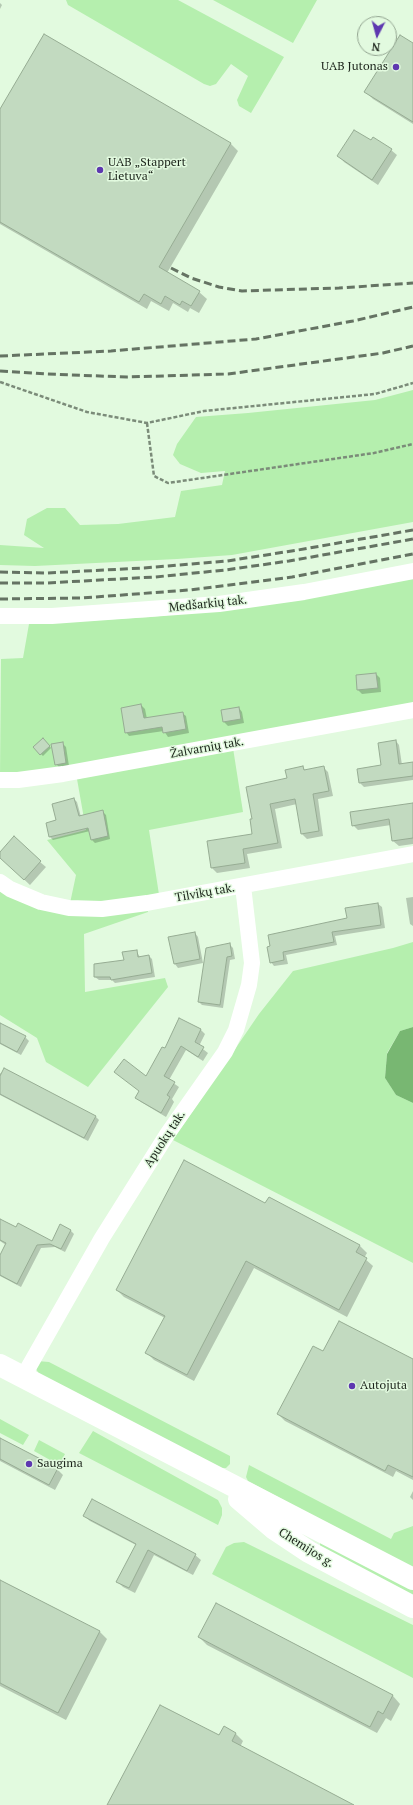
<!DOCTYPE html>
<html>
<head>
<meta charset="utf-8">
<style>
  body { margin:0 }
  #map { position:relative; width:413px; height:1805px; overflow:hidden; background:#e2fadf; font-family:"PT Serif",serif }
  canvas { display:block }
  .north { position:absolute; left:357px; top:16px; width:40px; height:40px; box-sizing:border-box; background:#e2fadf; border:1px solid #92a490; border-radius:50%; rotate:186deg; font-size:11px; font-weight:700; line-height:16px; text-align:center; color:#1a2219 }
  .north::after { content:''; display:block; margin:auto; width:14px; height:18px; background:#5e38b0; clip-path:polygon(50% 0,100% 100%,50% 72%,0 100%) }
</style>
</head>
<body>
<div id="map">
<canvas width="413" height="1805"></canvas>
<div class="north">N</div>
</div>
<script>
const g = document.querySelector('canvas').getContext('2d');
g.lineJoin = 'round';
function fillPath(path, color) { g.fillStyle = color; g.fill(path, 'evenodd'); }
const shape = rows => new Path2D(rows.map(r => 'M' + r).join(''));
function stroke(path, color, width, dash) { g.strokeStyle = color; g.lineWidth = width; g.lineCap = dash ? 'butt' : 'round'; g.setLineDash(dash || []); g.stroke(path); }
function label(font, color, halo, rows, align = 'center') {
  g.font = font + ' "PT Serif",serif'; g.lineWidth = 3; g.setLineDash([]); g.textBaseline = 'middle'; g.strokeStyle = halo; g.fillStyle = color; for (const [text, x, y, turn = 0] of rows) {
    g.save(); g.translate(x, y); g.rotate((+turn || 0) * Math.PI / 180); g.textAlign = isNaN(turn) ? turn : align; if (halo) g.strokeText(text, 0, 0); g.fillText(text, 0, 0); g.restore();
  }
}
fillPath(shape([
  [66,0,178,0,284,57,251,113,239,106,237,100,248,76,231,64,216,84,210,86,204,84,68,5],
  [213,0,317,0,293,43],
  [413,390,413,522,232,555,177,559,35,566,0,565,0,545,44,548,24,535,27,519,47,508,65,508,80,525,118,524,175,517,181,491,222,485,225,471,201,473,180,464,173,455,177,444,196,417,248,413,375,400],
  [413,577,413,704,63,774,0,776,1,659,23,658,29,624,151,617,293,601],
  [233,748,243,812,149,830,160,901,147,903,148,912,84,934,85,992,165,978,168,987,88,1087,46,1062,37,1038,0,1015,0,882,69,908,76,875,47,840,86,830,77,779],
  [413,942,413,1027,400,1031,387,1053,385,1078,396,1095,413,1103,413,1263,173,1140,259,1014,293,971,393,948],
  [37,1361,49,1362,230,1456,230,1464,226,1468,218,1468,40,1376,34,1365],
  [0,1419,29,1435,23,1445,0,1433],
  [93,1431,218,1500,222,1508,222,1515,218,1525,79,1453],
  [39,1440,65,1454,59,1465,34,1451],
  [249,1465,391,1539,394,1533,413,1526,413,1569,248,1481,246,1477],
  [244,1542,413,1625,413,1678,212,1574,226,1547,234,1543],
  [320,1542,413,1588,413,1596,320,1546]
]), '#b5efae');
fillPath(shape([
  [413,1027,413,1103,396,1095,385,1078,387,1054,400,1031]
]), '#78b772');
fillPath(shape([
  [0,3,2,5,0,9],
  [44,36,231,144,238,151,167,273,199,292,207,299,199,313,190,308,188,312,173,303,169,311,151,301,147,309,0,224,0,111],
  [413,44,413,124,373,99,366,92],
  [391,150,397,155,378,185,344,162,339,156],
  [376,674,380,678,381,692,362,694,358,690,357,676],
  [141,705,145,709,147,719,182,713,186,716,189,733,168,737,164,731,129,736,126,732],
  [239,708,242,712,244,723,228,726,224,722,222,711],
  [43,739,51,748,43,756,34,747],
  [396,741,399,745,402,765,413,763,413,780,364,787,360,783,383,766],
  [62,743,66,747,69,766,60,768,56,764],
  [302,767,305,770,323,767,328,772,333,796,318,799,323,836,307,839,302,834,297,804,275,809,282,848,247,854,250,868,217,873,212,868,254,835,254,820,288,779],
  [74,799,77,802,81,817,103,812,106,815,110,839,95,843,92,840,90,831,53,840,50,837,47,824,57,821],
  [413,804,413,844,399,846,393,841,391,825,358,830,353,825],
  [0,854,40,862,46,867,30,885,0,857],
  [413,897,413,926,410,924,406,898],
  [378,904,382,907,385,928,335,936,337,945,286,955,288,964,274,966,271,962,268,948,348,919],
  [195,933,198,937,203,963,178,968,175,964],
  [229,944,233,948,235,959,230,960,223,1008,202,1005,199,1002],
  [136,951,140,957,149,956,152,959,155,977,115,983,112,980,99,980,95,977,125,961],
  [0,1024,25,1037,29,1041,21,1055,0,1044],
  [200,1029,205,1034,199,1046,208,1053,203,1061,186,1050,169,1080,179,1087,172,1099,174,1102,166,1117,141,1102,136,1097,146,1077,166,1050],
  [0,1073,95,1116,99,1120,88,1141,0,1095],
  [266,1205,359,1245,367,1253,364,1258,373,1266,347,1317,254,1268,194,1381,154,1360,147,1353,165,1318,124,1297,117,1290],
  [0,1220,16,1228,52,1242,70,1230,74,1234,65,1252,55,1247,41,1248,21,1287,0,1276,0,1258,6,1245,0,1241],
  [324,1352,413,1360,413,1480,396,1471,393,1477,285,1421,278,1414],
  [0,1439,57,1469,63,1475,55,1490,0,1461],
  [413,1491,413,1500,410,1497],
  [84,1516,195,1555,201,1560,193,1575,154,1555,135,1593,123,1587,118,1582,136,1545,90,1521],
  [0,1581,100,1632,107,1639,66,1720,0,1686],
  [216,1604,393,1696,400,1704,391,1721,386,1718,377,1733,207,1645,199,1637],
  [224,1728,236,1734,243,1741,240,1747,352,1805,108,1805,219,1737]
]), '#0003');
const building = shape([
  [44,34,231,143,159,267,200,291,191,306,182,301,180,305,165,296,161,304,144,294,139,302,0,222,0,109,44,34],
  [400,35,413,43,413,122,364,92,400,35],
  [354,130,371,140,373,137,392,149,372,180,337,156,354,130],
  [376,673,378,688,357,690,356,675,376,673],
  [141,704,144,718,183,712,186,729,163,733,162,727,125,733,121,708,141,704],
  [239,707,241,719,223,722,221,710,239,707],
  [43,738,50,746,40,755,33,747,43,738],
  [396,740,399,764,413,762,413,776,359,783,357,769,381,765,378,743,396,740],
  [63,742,66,763,55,765,51,744,63,742],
  [303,766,304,770,324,766,329,791,313,794,319,831,301,834,295,799,270,804,278,843,243,849,245,863,211,868,207,841,252,834,250,819,252,819,246,787,287,778,285,770,303,766],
  [74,798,79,816,103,810,108,836,91,840,88,828,49,837,46,823,56,820,52,804,74,798],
  [413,803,413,838,392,841,389,819,352,826,350,812,413,803],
  [14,836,41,861,24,880,0,858,0,852,14,836],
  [378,903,381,925,332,932,334,942,283,952,284,960,270,963,267,947,270,946,268,935,347,918,345,908,378,903],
  [195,932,200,959,174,964,168,937,195,932],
  [230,943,232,956,227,957,220,1005,198,1002,206,948,230,943],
  [137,950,138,957,149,955,152,973,111,980,110,977,94,977,94,964,124,960,122,952,137,950],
  [179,1018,201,1029,195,1042,204,1047,198,1057,181,1046,164,1076,175,1082,167,1095,170,1097,161,1113,135,1098,139,1091,114,1072,124,1059,146,1076,162,1047,165,1048,179,1018],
  [0,1023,26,1036,17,1052,0,1043,0,1023],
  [4,1068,96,1116,84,1138,0,1094,0,1076,4,1068],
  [184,1160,265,1203,269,1197,360,1245,356,1252,367,1258,339,1310,246,1261,187,1375,145,1353,165,1316,116,1290,184,1160],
  [0,1219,16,1227,18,1223,52,1241,60,1224,71,1230,61,1249,50,1244,37,1245,17,1284,0,1275,0,1255,6,1243,0,1240,0,1219],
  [339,1321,413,1359,413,1477,388,1465,385,1471,277,1414,313,1346,323,1351,339,1321],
  [0,1438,58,1468,49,1485,0,1459,0,1438],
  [92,1499,196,1554,187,1571,148,1550,129,1588,116,1582,136,1544,83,1516,92,1499],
  [0,1580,100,1631,58,1713,0,1683,0,1580],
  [216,1603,393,1695,383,1714,378,1711,370,1727,198,1637,216,1603],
  [160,1705,219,1735,224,1726,236,1733,232,1741,354,1805,107,1805,160,1705]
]);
fillPath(building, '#c2dac0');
stroke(building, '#96ac93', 1);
stroke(shape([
  [0,382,87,412,147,423,204,411,375,394,413,383],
  [147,423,154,476,168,483,374,453,413,444]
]), '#7b8b79', 2.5, [4, 2]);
stroke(shape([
  [0,616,52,616,219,604,304,592,413,571],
  [0,780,18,780,63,774,413,710],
  [0,882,10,889,41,902,69,908,102,909,147,903,413,854],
  [23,1377,102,1238,168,1133,225,1052,236,1030,249,985,252,963,243,886]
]), '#fff', 16);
stroke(shape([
  [0,1365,413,1579],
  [239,1499,273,1528,309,1552,413,1607]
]), '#fff', 22);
stroke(shape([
  [171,268,191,278,219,287,242,291,339,288,413,283],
  [0,356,111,351,256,339,353,321,413,307],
  [0,371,46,374,127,377,228,374,383,353,413,346],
  [0,572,46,573,144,568,227,561,298,550,413,530],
  [0,583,47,583,155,577,225,570,289,561,413,539],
  [0,599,82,598,189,590,292,577,413,554]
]), '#657363', 3, [8, 4]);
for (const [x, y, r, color] of [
  [396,67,4,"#5e38b0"],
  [100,170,4,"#5e38b0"],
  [352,1386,4,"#5e38b0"],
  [29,1464,4,"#5e38b0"]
]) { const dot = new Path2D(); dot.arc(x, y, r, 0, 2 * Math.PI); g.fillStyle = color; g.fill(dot); stroke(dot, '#e2fadf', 1.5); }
label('12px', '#1a2219', '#e2fadf', [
  ["UAB Jutonas",388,67,"right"],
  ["UAB „Stappert",108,163],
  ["Lietuva“",108,177],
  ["Autojuta",360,1386],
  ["Saugima",37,1464]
], 'left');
label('12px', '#1a2219', '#e2fadf', [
  ["Medšarkių tak.",208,604,-6],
  ["Žalvarnių tak.",207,748,-10],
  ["Tilvikų tak.",205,893,-10],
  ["Apuokų tak.",165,1139,-57],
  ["Chemijos g.",306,1548,32]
]);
</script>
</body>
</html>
